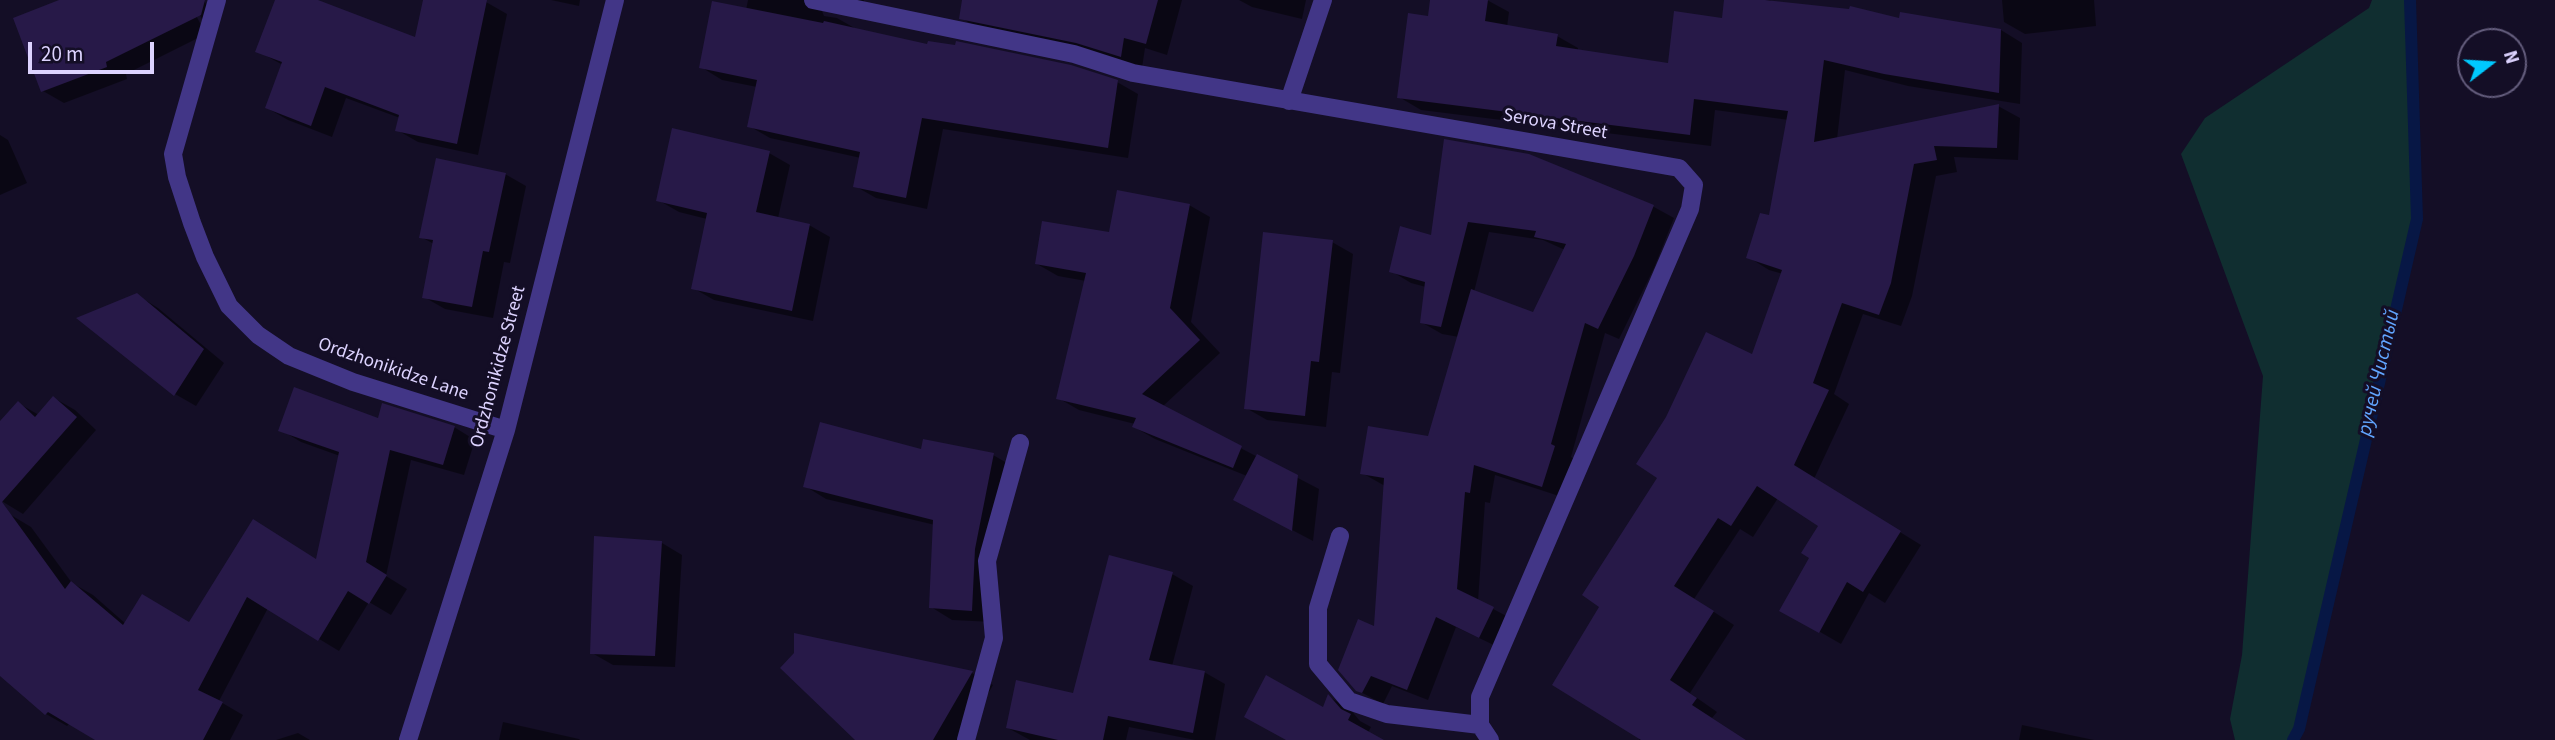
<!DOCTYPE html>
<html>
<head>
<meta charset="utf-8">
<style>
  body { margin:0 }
  #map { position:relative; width:2555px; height:740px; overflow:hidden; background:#140e26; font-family:"Source Sans 3",sans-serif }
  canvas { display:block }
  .north { position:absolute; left:2457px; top:28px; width:70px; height:70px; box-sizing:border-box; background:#140e26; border:2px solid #645d7d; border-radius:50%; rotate:73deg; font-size:19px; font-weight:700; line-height:28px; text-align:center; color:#ddd3ff }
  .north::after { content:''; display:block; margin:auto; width:24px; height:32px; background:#00c9fe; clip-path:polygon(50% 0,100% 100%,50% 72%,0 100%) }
  .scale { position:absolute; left:28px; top:42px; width:126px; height:32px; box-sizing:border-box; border:4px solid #ddd3ff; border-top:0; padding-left:9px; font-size:21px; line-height:24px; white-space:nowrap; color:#ddd3ff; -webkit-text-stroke:5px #140e26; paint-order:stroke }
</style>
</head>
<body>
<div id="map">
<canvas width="2555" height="740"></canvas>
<div class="north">N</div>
<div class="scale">20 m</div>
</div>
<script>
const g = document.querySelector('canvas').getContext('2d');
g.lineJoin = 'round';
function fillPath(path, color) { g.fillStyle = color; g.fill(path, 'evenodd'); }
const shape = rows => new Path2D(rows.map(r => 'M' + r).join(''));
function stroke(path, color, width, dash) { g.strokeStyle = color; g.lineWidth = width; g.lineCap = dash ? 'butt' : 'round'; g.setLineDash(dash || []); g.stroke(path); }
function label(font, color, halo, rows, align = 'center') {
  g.font = font + ' "Source Sans 3",sans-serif'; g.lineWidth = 6; g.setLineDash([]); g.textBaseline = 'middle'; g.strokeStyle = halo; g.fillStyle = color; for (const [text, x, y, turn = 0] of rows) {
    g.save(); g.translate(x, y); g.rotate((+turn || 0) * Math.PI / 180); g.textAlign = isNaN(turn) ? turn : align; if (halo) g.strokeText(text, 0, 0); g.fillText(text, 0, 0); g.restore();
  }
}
fillPath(shape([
  [2372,0,2410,0,2417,219,2299,729,2293,740,2235,740,2230,719,2242,655,2263,376,2181,154,2205,118,2369,8]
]), '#102e30');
fillPath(shape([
  [64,0,188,0,201,25,204,23,192,0,204,0,218,28,126,74,127,79,64,103,43,91],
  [277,0,314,0,416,39,425,0,477,0,486,2,507,14,478,155,418,142,397,130,400,118,346,98,332,137,288,120,267,108,283,65,257,51],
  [551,0,580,0,579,6],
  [748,0,864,0,863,5,830,0,822,11,824,16,837,18,858,30,928,46,1117,82,1138,94,1128,158,943,129,927,209,876,198,855,186,861,158,770,138,749,126,757,87,722,80,701,67,746,10],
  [964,0,1182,0,1167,55,1145,48,1142,68,982,30,961,18],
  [1239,0,1306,0,1302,19,1252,7],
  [1432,0,1487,0,1509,12,1507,27,1557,36,1578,48,1578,51,1669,65,1723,20,1726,0,1770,0,1774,3,1901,20,2001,30,2022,43,2020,104,1908,86,1845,70,1837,139,1998,106,2020,118,2018,160,1954,157,1957,172,1936,176,1912,296,1901,326,1863,314,1834,394,1849,404,1814,479,1921,545,1885,603,1869,593,1841,644,1782,610,1811,558,1821,525,1778,498,1753,537,1740,529,1694,599,1734,625,1690,693,1717,712,1712,718,1746,740,1639,740,1640,738,1554,685,1753,356,1783,274,1769,270,1748,257,1770,218,1789,120,1715,110,1711,146,1421,110,1399,97,1430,18],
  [2002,0,2094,0,2096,26,2025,34,2004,22],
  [0,135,8,140,27,183,0,195],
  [769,153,790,165,778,218,809,225,830,237,813,321,714,300,693,288,707,219,679,212,658,200],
  [1529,155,1654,207,1674,218,1654,268,1619,339,1605,333,1571,457,1574,459,1562,497,1495,475,1490,503,1485,502,1478,601,1514,620,1500,648,1456,627,1428,700,1392,686,1383,704,1357,690,1376,628,1385,486,1362,473,1429,438,1459,337,1442,334,1421,322,1426,287,1411,283,1391,271],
  [1489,232,1543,240,1565,250,1534,314,1474,292],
  [505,174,526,186,510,263,504,262,493,318,445,309,424,297,434,244,421,237],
  [1189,205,1210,217,1191,322,1220,353,1162,407,1319,489,1313,541,1256,511,1247,476,1155,439,1134,427,1135,424,1079,410,1058,398,1086,281,1058,276,1037,264],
  [1332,242,1353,254,1340,373,1332,372,1326,427,1267,420,1246,408],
  [137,295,158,308,224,363,196,406,175,394,79,319],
  [54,398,75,410,96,430,23,514,0,500,0,424,18,403,39,415],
  [379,420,454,427,475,440,464,475,411,460,386,576,407,589,391,615,369,602,339,651,268,608,219,701,243,715,230,740,98,740,70,723,67,726,46,714,0,674,0,523,11,515,31,527,72,583,93,595,126,624,190,624,317,561,340,456,301,442,281,430],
  [923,451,993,455,1014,467,996,561,993,622,952,620,931,607,935,525,826,499,805,486],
  [662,543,682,555,675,667,613,665,592,653],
  [1172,574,1193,586,1172,666,1204,672,1225,684,1215,740,1195,740,1129,727,1126,740,1030,740,1008,728,1074,695],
  [796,635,972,673,993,685,961,740,860,740],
  [1329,697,1349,708,1360,721,1371,727,1364,740,1288,740,1324,709],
  [503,722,579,739,580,740,499,740],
  [2022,725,2094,740,2019,740],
  [298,733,310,740,276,740]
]), '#0007');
stroke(shape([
  [2293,740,2299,729,2417,219,2410,0]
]), '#071745', 12);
fillPath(shape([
  [59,0,205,0,201,15,106,62,107,67,41,92,13,18],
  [275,0,318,0,415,37,423,0,487,0,457,144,395,131,399,115,325,87,311,126,265,108,282,62,255,52],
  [962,0,1158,0,1146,44,1124,38,1121,57,1076,43,959,19],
  [1430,0,1488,0,1485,21,1558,34,1556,46,1668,63,1674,11,1722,18,1724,0,1765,0,1849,9,1850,6,1899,18,1900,12,2001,29,1999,93,1884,74,1824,60,1814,142,1999,104,1997,148,1934,146,1937,160,1914,164,1891,283,1879,315,1842,303,1813,383,1829,390,1794,465,1901,531,1863,592,1847,582,1819,633,1779,611,1809,558,1801,553,1818,526,1757,486,1731,526,1718,518,1674,586,1714,611,1670,680,1697,698,1692,705,1746,740,1641,740,1552,685,1599,607,1582,595,1657,478,1636,464,1666,417,1706,332,1752,354,1782,270,1746,258,1760,213,1769,215,1788,111,1694,99,1690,135,1397,98,1408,13,1428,16],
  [712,1,823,23,824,21,927,44,928,41,955,45,956,41,1071,65,1118,80,1108,148,922,118,906,198,853,187,860,152,747,127,757,80,699,68],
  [672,128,770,151,756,212,810,224,792,311,691,289,707,213,656,201],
  [1444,139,1529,154,1654,205,1634,256,1598,329,1585,323,1551,444,1555,446,1542,487,1474,465,1470,493,1465,492,1457,589,1494,607,1479,638,1436,617,1407,690,1371,676,1362,693,1356,691,1338,670,1358,619,1374,626,1384,478,1360,474,1368,426,1428,436,1471,289,1533,312,1566,244,1534,237,1536,231,1468,222,1441,327,1420,323,1425,282,1389,272,1400,226,1431,235],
  [436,158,506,173,489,252,483,251,472,307,422,298,433,240,419,238],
  [1117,190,1190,204,1170,308,1200,340,1142,394,1242,446,1233,468,1132,427,1136,418,1056,399,1086,273,1035,264,1042,221,1109,232],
  [1263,232,1333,240,1319,362,1311,361,1305,416,1244,409],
  [137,293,204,349,174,396,76,318],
  [294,387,378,418,382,403,455,426,443,465,390,450,366,562,387,575,369,604,348,591,318,641,247,597,198,690,223,702,203,740,95,740,48,712,45,715,0,676,0,421,18,401,35,417,53,396,77,417,2,502,65,589,71,581,123,625,142,594,189,622,253,519,316,559,339,452,278,431],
  [820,422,921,449,923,439,994,453,975,549,972,611,929,608,933,520,803,487],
  [1257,454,1298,475,1292,531,1233,500],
  [594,536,662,541,655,656,590,654],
  [1109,555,1173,572,1149,660,1205,671,1193,733,1108,716,1103,740,1058,740,1006,728,1016,680,1073,693],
  [794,633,973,671,933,740,855,740,780,668,794,653],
  [1266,675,1323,707,1328,694,1341,709,1351,714,1348,720,1384,740,1286,740,1244,717]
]), '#271948');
stroke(shape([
  [217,0,173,154,177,177,192,223,205,257,229,306,258,335,289,356,353,382,506,430],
  [813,0,1074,54,1133,73,1679,168,1694,185,1690,209,1480,697,1480,725,1490,740],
  [1289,101,1323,0],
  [1340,536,1318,608,1318,664,1349,701,1387,714,1480,725],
  [408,740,506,430,615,0],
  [966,740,994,638,987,561,1020,443]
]), '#423687', 18);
label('19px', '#ddd3ff', '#140e26', [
  ["Serova Street",1555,125,10],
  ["Ordzhonikidze Street",499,367,-75],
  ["Ordzhonikidze Lane",393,370,19]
]);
label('italic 21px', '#61a5ff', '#140e26', [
  ["ручей Чистый",2380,373,-77]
]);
</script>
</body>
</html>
